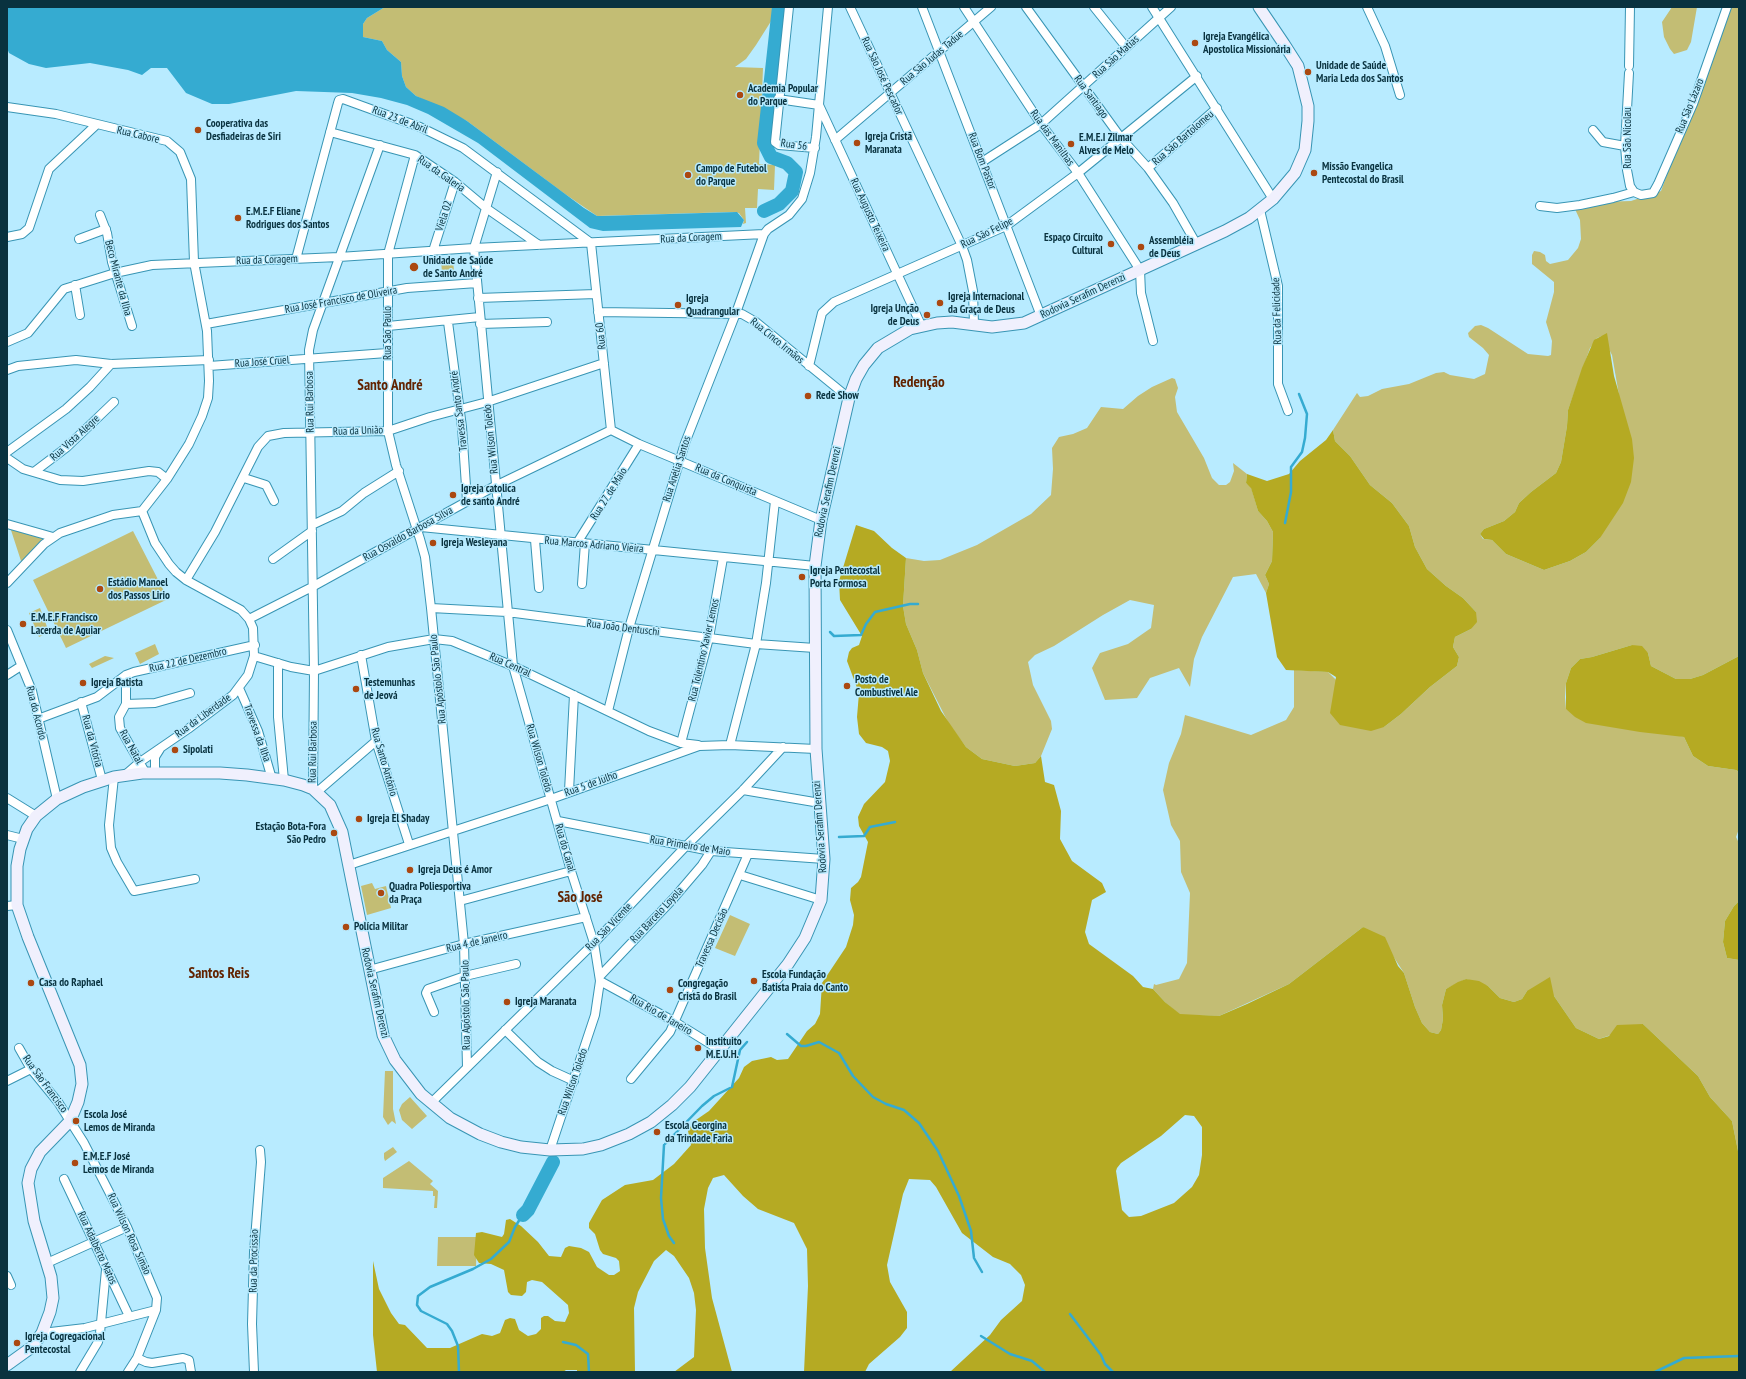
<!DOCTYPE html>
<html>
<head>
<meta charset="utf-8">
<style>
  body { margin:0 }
  #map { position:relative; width:1746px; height:1379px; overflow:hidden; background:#b8ebff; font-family:"PT Sans Narrow",sans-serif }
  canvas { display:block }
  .frame { position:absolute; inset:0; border:8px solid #09323f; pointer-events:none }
</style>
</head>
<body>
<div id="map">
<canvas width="1746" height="1379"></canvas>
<div class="frame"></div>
</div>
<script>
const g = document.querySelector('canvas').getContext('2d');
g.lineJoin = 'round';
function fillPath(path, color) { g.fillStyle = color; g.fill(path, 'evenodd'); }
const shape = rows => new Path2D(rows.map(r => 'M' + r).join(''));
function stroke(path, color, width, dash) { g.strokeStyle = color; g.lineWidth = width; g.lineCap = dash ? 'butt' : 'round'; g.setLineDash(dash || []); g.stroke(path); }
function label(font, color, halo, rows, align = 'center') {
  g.font = font + ' "PT Sans Narrow",sans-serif'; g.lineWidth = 3; g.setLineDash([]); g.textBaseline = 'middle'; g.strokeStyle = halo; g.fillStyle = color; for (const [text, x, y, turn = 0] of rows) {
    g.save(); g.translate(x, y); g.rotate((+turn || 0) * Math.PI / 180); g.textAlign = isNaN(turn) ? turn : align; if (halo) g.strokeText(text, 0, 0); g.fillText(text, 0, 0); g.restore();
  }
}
fillPath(shape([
  [385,7,780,7,756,45,746,59,735,67,763,68,759,164,775,165,774,190,758,189,757,208,745,208,746,223,743,224,744,220,739,213,733,212,597,216,565,194,467,121,416,96,406,87,402,76,401,62,387,50,382,41,363,37,363,24,367,18],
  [1672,7,1697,7,1691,42,1687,50,1674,54,1670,49,1664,37,1662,22],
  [1728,7,1739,7,1739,656,1703,675,1690,679,1676,679,1651,666,1648,653,1632,645,1592,657,1580,659,1571,668,1566,683,1565,697,1566,709,1684,737,1693,756,1708,766,1736,770,1739,772,1739,829,1736,837,1739,843,1739,901,1734,906,1725,921,1723,942,1727,958,1739,960,1739,1156,1732,1121,1710,1097,1698,1076,1643,1024,1599,1039,1576,1028,1554,996,1527,991,1522,999,1514,1002,1500,998,1488,986,1466,979,1446,989,1442,1005,1443,1019,1441,1030,1438,1034,1430,1032,1422,1023,1415,1007,1404,973,1391,953,1363,927,1289,984,1219,1016,1180,1015,1165,1002,1153,989,1154,984,1156,985,1179,979,1187,963,1190,893,1181,872,1180,841,1171,825,1163,790,1169,763,1181,734,1185,715,1251,735,1286,720,1294,707,1294,670,1328,672,1384,727,1401,714,1430,687,1457,666,1459,657,1453,647,1455,637,1471,629,1476,612,1463,598,1446,586,1427,569,1415,547,1409,526,1392,503,1370,485,1350,456,1335,441,1333,430,1357,393,1360,397,1368,396,1382,389,1409,384,1436,373,1444,372,1450,375,1474,379,1485,374,1489,355,1483,348,1469,337,1468,333,1475,326,1481,325,1488,328,1528,354,1548,356,1551,355,1552,341,1546,322,1554,292,1554,282,1532,264,1532,255,1534,251,1540,252,1545,255,1546,261,1550,264,1568,260,1578,248,1581,239,1580,220,1575,209,1600,202,1631,201,1661,191],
  [1602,336,1612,355,1619,395,1600,538,1586,552,1570,561,1544,570,1506,554,1492,540,1483,539,1480,534,1484,529,1504,521,1515,512,1519,503,1531,492,1556,473,1561,462,1567,426,1568,410,1590,348,1597,338],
  [453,260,454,271,442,272,441,261],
  [1172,378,1175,379,1178,388,1175,397,1177,412,1204,458,1212,478,1219,485,1226,485,1230,482,1234,471,1233,463,1247,474,1246,483,1251,487,1258,511,1267,521,1273,532,1272,561,1265,575,1269,584,1266,593,1256,574,1233,577,1202,637,1194,659,1190,687,1179,668,1150,678,1137,698,1105,700,1092,668,1100,653,1128,644,1151,628,1154,605,1130,600,1103,615,1054,646,1035,655,1028,662,1033,685,1051,721,1052,729,1041,756,1035,763,1015,766,982,759,966,747,949,724,923,673,917,650,906,624,903,606,906,558,924,561,940,560,977,545,1031,514,1051,495,1053,469,1052,448,1059,437,1073,434,1087,428,1101,407,1123,409,1138,396,1152,387],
  [10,527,48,537,22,564],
  [133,531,168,599,66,648,33,580],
  [40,608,49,632,39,637,29,613],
  [155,644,159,654,140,664,135,653],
  [105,656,114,658,92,668,89,664],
  [372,883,375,889,386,886,391,908,367,915,361,886],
  [730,915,750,924,735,956,715,948],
  [385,1071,393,1071,393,1109,396,1124,392,1121,388,1125,383,1117],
  [410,1097,427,1116,412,1129,402,1120,399,1110,402,1104],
  [393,1147,397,1152,385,1161,384,1158,384,1153],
  [409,1161,433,1181,430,1184,438,1191,437,1208,434,1208,435,1196,433,1196,433,1191,383,1188,383,1178],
  [438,1237,477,1237,476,1266,437,1266]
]), '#c3bd74');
fillPath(shape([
  [1607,333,1614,376,1632,439,1634,458,1631,482,1623,503,1600,538,1586,552,1570,561,1544,570,1506,554,1492,540,1484,539,1480,534,1484,529,1504,521,1515,512,1519,503,1531,492,1556,473,1561,462,1567,426,1568,410,1582,368,1594,340],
  [1333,430,1335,441,1350,456,1370,485,1392,503,1409,526,1415,547,1427,569,1446,586,1463,598,1476,612,1477,622,1471,629,1455,637,1453,647,1459,657,1457,666,1430,687,1401,714,1384,727,1371,731,1340,725,1330,713,1336,677,1328,672,1286,670,1277,657,1266,593,1269,584,1265,575,1272,561,1273,532,1267,521,1258,511,1251,488,1246,483,1247,474,1267,481,1289,474,1300,461,1326,440],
  [856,525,874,531,892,548,906,558,903,606,906,624,917,650,923,673,941,711,966,747,982,759,1015,766,1035,763,1041,756,1045,782,1054,785,1061,811,1060,839,1072,861,1102,883,1106,892,1092,900,1085,932,1089,944,1133,976,1143,987,1153,989,1165,1002,1180,1014,1219,1016,1247,1004,1289,984,1363,927,1385,937,1398,966,1404,973,1415,1007,1422,1023,1430,1032,1438,1034,1441,1030,1443,1019,1442,1005,1446,989,1458,982,1466,979,1479,981,1488,986,1500,998,1514,1002,1522,999,1527,991,1550,977,1554,996,1576,1028,1599,1039,1609,1036,1617,1025,1643,1024,1698,1076,1710,1097,1732,1121,1739,1156,1739,1372,950,1372,990,1335,1001,1320,1022,1301,1025,1285,1021,1275,1010,1264,993,1257,962,1233,936,1187,930,1180,909,1179,903,1194,887,1265,890,1282,907,1312,907,1328,900,1337,869,1364,865,1372,804,1372,808,1286,807,1249,794,1223,758,1209,743,1196,724,1175,713,1178,708,1188,704,1209,705,1248,712,1298,732,1372,674,1372,694,1357,696,1310,694,1293,689,1278,674,1256,666,1250,654,1261,638,1292,634,1308,635,1372,577,1372,577,1370,566,1370,563,1372,377,1372,373,1335,373,1261,379,1289,391,1313,399,1324,405,1325,427,1348,450,1348,482,1334,492,1336,500,1333,505,1320,510,1318,515,1319,519,1330,528,1336,536,1334,541,1329,541,1318,544,1316,548,1316,555,1321,565,1322,569,1313,568,1305,542,1282,532,1280,527,1282,526,1292,522,1296,511,1295,508,1292,504,1270,491,1264,479,1263,474,1255,476,1233,482,1232,502,1237,504,1234,506,1220,510,1219,521,1226,538,1242,549,1256,561,1257,565,1248,569,1246,581,1248,589,1252,597,1267,609,1275,614,1275,620,1271,619,1261,616,1258,603,1254,600,1250,595,1234,589,1228,589,1223,602,1200,625,1185,653,1180,674,1164,691,1145,688,1131,693,1122,709,1111,739,1078,744,1067,752,1061,771,1057,777,1060,788,1059,807,1031,815,1024,820,1014,822,983,846,947,853,925,854,915,850,900,851,888,858,882,861,877,868,842,859,826,858,817,864,804,885,782,890,761,888,751,882,747,866,743,859,734,857,717,859,693,847,661,849,652,852,648,859,645,862,636,840,600,839,581],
  [1185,1115,1194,1116,1202,1127,1202,1155,1199,1175,1192,1187,1174,1203,1141,1216,1129,1217,1122,1210,1116,1171,1117,1168,1121,1163,1161,1136],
  [1632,645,1642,646,1648,653,1651,666,1676,679,1690,679,1703,675,1739,656,1739,772,1736,770,1708,766,1693,756,1684,737,1640,732,1586,723,1575,717,1566,709,1566,683,1571,668,1580,659,1592,657],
  [1739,901,1739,960,1727,958,1723,942,1725,921,1734,906]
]), '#b5aa23');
fillPath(shape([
  [7,7,385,7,367,18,363,24,363,37,382,41,387,50,401,62,402,76,406,87,416,96,444,107,467,121,584,208,597,216,602,216,737,212,744,220,741,227,603,231,590,228,478,143,428,114,407,105,381,98,352,93,296,91,229,104,212,104,186,93,167,68,151,68,142,75,128,70,90,63,46,68,29,64,9,53,7,48]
]), '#35abd1');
stroke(shape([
  [1285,523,1291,492,1291,467,1302,452,1305,438,1307,414,1299,394],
  [830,632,834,636,861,635,866,624,875,612,910,604,918,604],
  [839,837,864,836,870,827,895,822],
  [787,1034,801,1046,806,1046,819,1042,839,1053,853,1076,873,1097,886,1104,904,1110,919,1123,938,1151,959,1196,971,1231,974,1258,982,1272],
  [732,1087,740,1050,747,1042],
  [665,1144,702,1106,714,1096,730,1088],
  [664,1145,661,1198,663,1219,669,1236,674,1243],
  [1070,1314,1101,1355,1105,1364,1113,1372],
  [981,1336,1010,1354,1032,1361,1045,1372],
  [563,1342,576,1345,588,1354,589,1372],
  [459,1372,458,1346,452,1331,447,1324,421,1311,417,1305,418,1296,430,1287,473,1269,491,1259,509,1242,515,1227,520,1219],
  [1655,1372,1684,1358,1739,1356]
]), '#35abd1', 2.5);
stroke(shape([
  [764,211,779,204,792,191,796,172,787,163,771,157,764,143,779,7],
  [523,1215,528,1210,553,1162]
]), '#35abd1', 14);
const minor = shape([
  [789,7,775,142,779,145,815,148],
  [850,7,962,246,967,260,973,291,974,325],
  [922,7,1041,316],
  [964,7,1041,124,1078,173,1140,270,1141,293,1153,341],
  [1026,7,1121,138,1148,168,1173,203,1197,245],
  [1094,7,1126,47],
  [1152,7,1273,199],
  [1367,7,1385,46,1400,95],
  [1629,66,1630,7],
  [1629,73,1625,146,1627,170,1630,186,1634,192,1641,195,1653,193,1658,184,1693,104,1727,7],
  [778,99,819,105],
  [819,105,921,325],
  [7,107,56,114,167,141,180,152,191,179,194,262,207,331,209,381,208,398,202,416,189,444,167,479,142,511,113,515,60,533,44,544,7,583],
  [1593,130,1603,142,1625,146],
  [330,132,415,155,455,182,486,208,539,245],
  [835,140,991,7],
  [415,155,388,254,388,431,396,465,420,539,425,557,431,608,464,944,467,1067],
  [982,162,1041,124,1171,7],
  [1148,168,1217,108],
  [497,172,474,248,513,666,571,871,594,943,600,981,595,1015,550,1150],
  [1540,206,1557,208,1580,205,1613,198,1634,192],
  [1260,210,1278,286,1278,384,1288,411],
  [100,215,107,233,112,262,132,326],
  [7,237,22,234,29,228,49,169,96,125],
  [79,239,106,229],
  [591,243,611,430],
  [433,251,455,182],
  [296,259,338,103,339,100,343,99,420,127,463,148,591,243],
  [75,285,80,315],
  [478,298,596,294],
  [598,312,742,314,756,322,849,398],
  [448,322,462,427,467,501],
  [206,324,407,288,477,283],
  [480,324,547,322],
  [388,326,480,317],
  [7,342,28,333,64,289,115,273,152,265,339,257,474,248,764,234],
  [209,366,387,353],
  [809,366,822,313,834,302,1006,226,1078,173,1197,76],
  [7,370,18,366,76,360,111,364,209,360],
  [611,430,639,444,821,520],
  [7,452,66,409,90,387,111,364],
  [7,458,23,469,60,480,83,481,149,471,158,472,167,479],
  [34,472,67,447,114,402],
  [244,478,266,485,274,501],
  [7,524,53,537],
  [312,525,342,511,364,493,399,471],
  [421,527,815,566],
  [535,540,539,588],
  [577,543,639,444],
  [273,559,312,531],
  [186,580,215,532,258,447,268,436,284,433,388,431,430,417,487,402,604,363],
  [582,584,585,543],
  [431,608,507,612,756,644,815,648],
  [249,619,312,587,495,486,611,430],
  [7,630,32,691,57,799],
  [361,655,376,741,409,844],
  [254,656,291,667,314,671,388,647,434,639,452,641,513,666,649,731,681,743,698,745],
  [278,663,278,717,284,780],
  [7,675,21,666],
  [126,675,126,704,119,717,120,728,145,772],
  [239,688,258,731,272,779],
  [81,702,102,780],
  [126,704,155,703,190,693],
  [608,711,629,628,685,443,736,313,764,234,768,229,789,215,802,199,810,173,816,137,828,7],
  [38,719,97,697,126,675,134,672,255,645],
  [681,743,709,638,723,558],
  [730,745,756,644,766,583,775,501],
  [155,771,155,757,160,749],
  [125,775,140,762,188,729,233,695,248,675,254,656,253,628,249,619,241,610,186,580,176,572,169,564,155,543,142,511],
  [114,777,109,825,111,848,117,862,134,891,195,879],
  [313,789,314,671,309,350,313,330,380,145],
  [743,790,820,803],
  [569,791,574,695],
  [317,792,376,741],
  [7,798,36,816],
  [558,821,711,851,824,859],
  [7,835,23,839],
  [349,865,551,799,699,746,730,745,816,749],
  [740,875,821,900],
  [460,901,571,871],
  [7,906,17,905],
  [369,970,464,944,586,917],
  [600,976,673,899,702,865,711,851],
  [600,981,675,1022,720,1050],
  [434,1012,426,993,428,989,465,976,516,964],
  [505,1030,538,1062,552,1071,574,1081],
  [19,1048,31,1069,58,1102,84,1143,127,1227,157,1298,156,1310,85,1328,42,1333],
  [631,1079,670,1032,748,854],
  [7,1081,31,1069],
  [431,1103,594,943,686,846,743,790,783,747],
  [64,1179,129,1316],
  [47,1263,127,1227],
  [7,1276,11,1285],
  [137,1358,146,1362,152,1363,183,1358,189,1360,191,1372],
  [80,1372,98,1342,100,1333,106,1270],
  [128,1372,137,1358,156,1310],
  [254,1372,252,1324,254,1252,261,1162,260,1150]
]);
const secondary = shape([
  [7,1365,32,1347,42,1333,50,1312,53,1298,51,1277,34,1221,28,1183,31,1169,40,1152,70,1121,78,1102,82,1084,80,1065,28,937,17,905,17,866,20,849,27,829,36,816,57,799,83,787,114,777,142,773,220,773,247,775,284,780,303,785,313,789,330,805,342,832,383,1035,395,1060,421,1094,450,1118,480,1134,501,1142,521,1147,550,1150,583,1149,601,1145,629,1134,651,1122,672,1105,690,1087,788,964,805,938,821,900,824,859,816,749,815,566,821,520,849,398,856,379,864,365,878,348,910,329,937,323,952,322,992,327,1024,323,1225,231,1249,218,1273,199,1295,173,1305,150,1308,121,1308,106,1298,66,1284,44,1259,7]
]);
stroke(minor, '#3895b4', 10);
stroke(secondary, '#3895b4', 13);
stroke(minor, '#fff', 8);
stroke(secondary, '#f0f0fd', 11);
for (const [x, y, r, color] of [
  [1195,43,4,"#ab4811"],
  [1308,72,4,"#ab4811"],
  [740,95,4,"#ab4811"],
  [198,130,4,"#ab4811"],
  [857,143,4,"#ab4811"],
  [1071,144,4,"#ab4811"],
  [1314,173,4,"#ab4811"],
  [688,175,4,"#ab4811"],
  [238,218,4,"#ab4811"],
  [1111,244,4,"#ab4811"],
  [1141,247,4,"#ab4811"],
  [414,267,5,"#ab4811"],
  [940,303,4,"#ab4811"],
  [678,305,4,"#ab4811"],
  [927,315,4,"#ab4811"],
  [808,396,4,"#ab4811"],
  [453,495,4,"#ab4811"],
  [433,543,4,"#ab4811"],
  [802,577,4,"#ab4811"],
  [100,589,4,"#ab4811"],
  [23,624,4,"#ab4811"],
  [83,683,4,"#ab4811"],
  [847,686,4,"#ab4811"],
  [356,689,4,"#ab4811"],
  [175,750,4,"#ab4811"],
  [359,819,4,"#ab4811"],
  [334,833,4,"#ab4811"],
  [410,870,4,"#ab4811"],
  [381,893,4,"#ab4811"],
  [346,927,4,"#ab4811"],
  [754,981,4,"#ab4811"],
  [31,983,4,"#ab4811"],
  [670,990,4,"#ab4811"],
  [507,1002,4,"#ab4811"],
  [698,1048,4,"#ab4811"],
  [76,1121,4,"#ab4811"],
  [657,1132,4,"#ab4811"],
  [75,1163,4,"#ab4811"],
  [17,1343,4,"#ab4811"]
]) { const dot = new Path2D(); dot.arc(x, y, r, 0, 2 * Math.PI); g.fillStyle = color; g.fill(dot); stroke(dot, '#b8ebff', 1.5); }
label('bold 11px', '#09323f', '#b8ebff', [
  ["Igreja Evangélica",1203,37],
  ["Apostolica Missionária",1203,50],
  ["Unidade de Saúde",1316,66],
  ["Maria Leda dos Santos",1316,79],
  ["Academia Popular",748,89],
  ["do Parque",748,102],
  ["Cooperativa das",206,124],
  ["Desfiadeiras de Siri",206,137],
  ["Igreja Cristã",865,137],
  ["Maranata",865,150],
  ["E.M.E.I Zilmar",1079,138],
  ["Alves de Melo",1079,151],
  ["Missão Evangelica",1322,167],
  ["Pentecostal do Brasil",1322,180],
  ["Campo de Futebol",696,169],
  ["do Parque",696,182],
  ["E.M.E.F Eliane",246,212],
  ["Rodrigues dos Santos",246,225],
  ["Espaço Circuito",1103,238,"right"],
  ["Cultural",1103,251,"right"],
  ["Assembléia",1149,241],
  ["de Deus",1149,254],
  ["Unidade de Saúde",423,261],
  ["de Santo André",423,274],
  ["Igreja Internacional",948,297],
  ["da Graça de Deus",948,310],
  ["Igreja",686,299],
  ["Quadrangular",686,312],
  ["Igreja Unção",919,309,"right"],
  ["de Deus",919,322,"right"],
  ["Rede Show",816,396],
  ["Igreja catolica",461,489],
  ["de santo André",461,502],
  ["Igreja Wesleyana",441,543],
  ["Igreja Pentecostal",810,571],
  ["Porta Formosa",810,584],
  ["Estádio Manoel",108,583],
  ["dos Passos Lirio",108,596],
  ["E.M.E.F Francisco",31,618],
  ["Lacerda de Aguiar",31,631],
  ["Posto de",855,680],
  ["Combustivel Ale",855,693],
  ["Igreja Batista",91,683],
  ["Testemunhas",364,683],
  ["de Jeová",364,696],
  ["Sipolati",183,750],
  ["Igreja El Shaday",367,819],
  ["Estação Bota-Fora",326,827,"right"],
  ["São Pedro",326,840,"right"],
  ["Igreja Deus é Amor",418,870],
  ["Quadra Poliesportiva",389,887],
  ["da Praça",389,900],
  ["Polícia Militar",354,927],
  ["Escola Fundação",762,975],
  ["Batista Praia do Canto",762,988],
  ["Casa do Raphael",39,983],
  ["Congregação",678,984],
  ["Cristã do Brasil",678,997],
  ["Igreja Maranata",515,1002],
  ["Instituito",706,1042],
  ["M.E.U.H.",706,1055],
  ["Escola José",84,1115],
  ["Lemos de Miranda",84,1128],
  ["Escola Georgina",665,1126],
  ["da Trindade Faria",665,1139],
  ["E.M.E.F José",83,1157],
  ["Lemos de Miranda",83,1170],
  ["Igreja Cogregacional",25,1337],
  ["Pentecostal",25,1350]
], 'left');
label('11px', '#09323f', '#b8ebff', [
  ["Rua São Matias",1116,57,-42],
  ["Rua São Judas Tadue",932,58,-40],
  ["Rua São José Pescador",882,76,65],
  ["Rua Santiago",1091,97,54],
  ["Rua São Lázaro",1690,106,-68],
  ["Rua 23 de Abril",400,120,21],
  ["Rua Cabore",138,135,13],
  ["Rua das Manilhas",1052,138,54],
  ["Rua São Bartolomeu",1183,138,-41],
  ["Rua São Nicolau",1628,138,-90],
  ["Rua 56",794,145,8],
  ["Rua Bom Pastor",982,161,69],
  ["Rua da Galeria",441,174,35],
  ["Rua Augusto Teixeira",870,215,65],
  ["Viela 02",444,216,-72],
  ["Rua São Felipe",987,233,-26],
  ["Rua da Coragem",691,238,-3],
  ["Rua da Coragem",267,260,-2],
  ["Beco Mirante da Ilha",118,278,75],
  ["Rodovia Serafim Derenzi",1083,296,-25],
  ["Rua José Francisco de Oliveira",341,300,-10],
  ["Rua da Felicidade",1277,311,-92],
  ["Rua São Paulo",388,333,-90],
  ["Rua 60",601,336,-96],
  ["Rua Cinco Irmãos",777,341,39],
  ["Rua José Cruel",262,362,-4],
  ["Rua Rui Barbosa",310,402,-91],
  ["Travessa Santo André",459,411,-97],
  ["Rua da União",358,431,-2],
  ["Rua Vista Alegre",75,438,-42],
  ["Rua Wilson Toledo",491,439,-96],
  ["Rua Anélia Santos",677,469,-72],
  ["Rua da Conquista",726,480,23],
  ["Rodovia Serafim Derenzi",828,492,-78],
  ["Rua 27 de Maio",609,494,-58],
  ["Rua Osvaldo Barbosa Silva",408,534,-29],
  ["Rua Marcos Adriano Vieira",594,545,5],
  ["Rua João Dentuschi",623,628,7],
  ["Rua Tolentino Xavier Lemos",704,650,-77],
  ["Rua 22 de Dezembro",188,660,-13],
  ["Rua Central",510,665,24],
  ["Rua Apóstolo São Paulo",438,679,-96],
  ["Rua do Acordo",36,713,76],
  ["Rua da Liberdade",203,716,-36],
  ["Travessa da Ilha",257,733,70],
  ["Rua da Vitória",92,741,75],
  ["Rua Natal",131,747,61],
  ["Rua Rui Barbosa",313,752,-89],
  ["Rua Wilson Toledo",539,758,74],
  ["Rua Santo Antônio",384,762,74],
  ["Rua 5 de Julho",591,784,-20],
  ["Rodovia Serafim Derenzi",820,827,-94],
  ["Rua Primeiro de Maio",690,846,9],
  ["Rua do Canal",565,848,74],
  ["Rua Barcelo Loyola",657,915,-47],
  ["Rua São Vicente",609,927,-46],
  ["Travessa Decisão",712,938,-66],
  ["Rua 4 de Janeiro",477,942,-13],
  ["Rodovia Serafim Derenzi",375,993,77],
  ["Rua Apóstolo São Paulo",466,1005,-91],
  ["Rua Rio de Janeiro",661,1015,30],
  ["Rua Wilson Toledo",573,1082,-71],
  ["Rua São Francisco",45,1084,54],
  ["Rua Wilson Rosa Simão",129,1234,65],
  ["Rua Adalberto Matos",97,1248,65],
  ["Rua da Procissão",254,1261,-89]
]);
label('bold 15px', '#622300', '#b8ebff', [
  ["Redenção",919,383],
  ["Santo André",390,386],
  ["São José",580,898],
  ["Santos Reis",219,974]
]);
</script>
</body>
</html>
